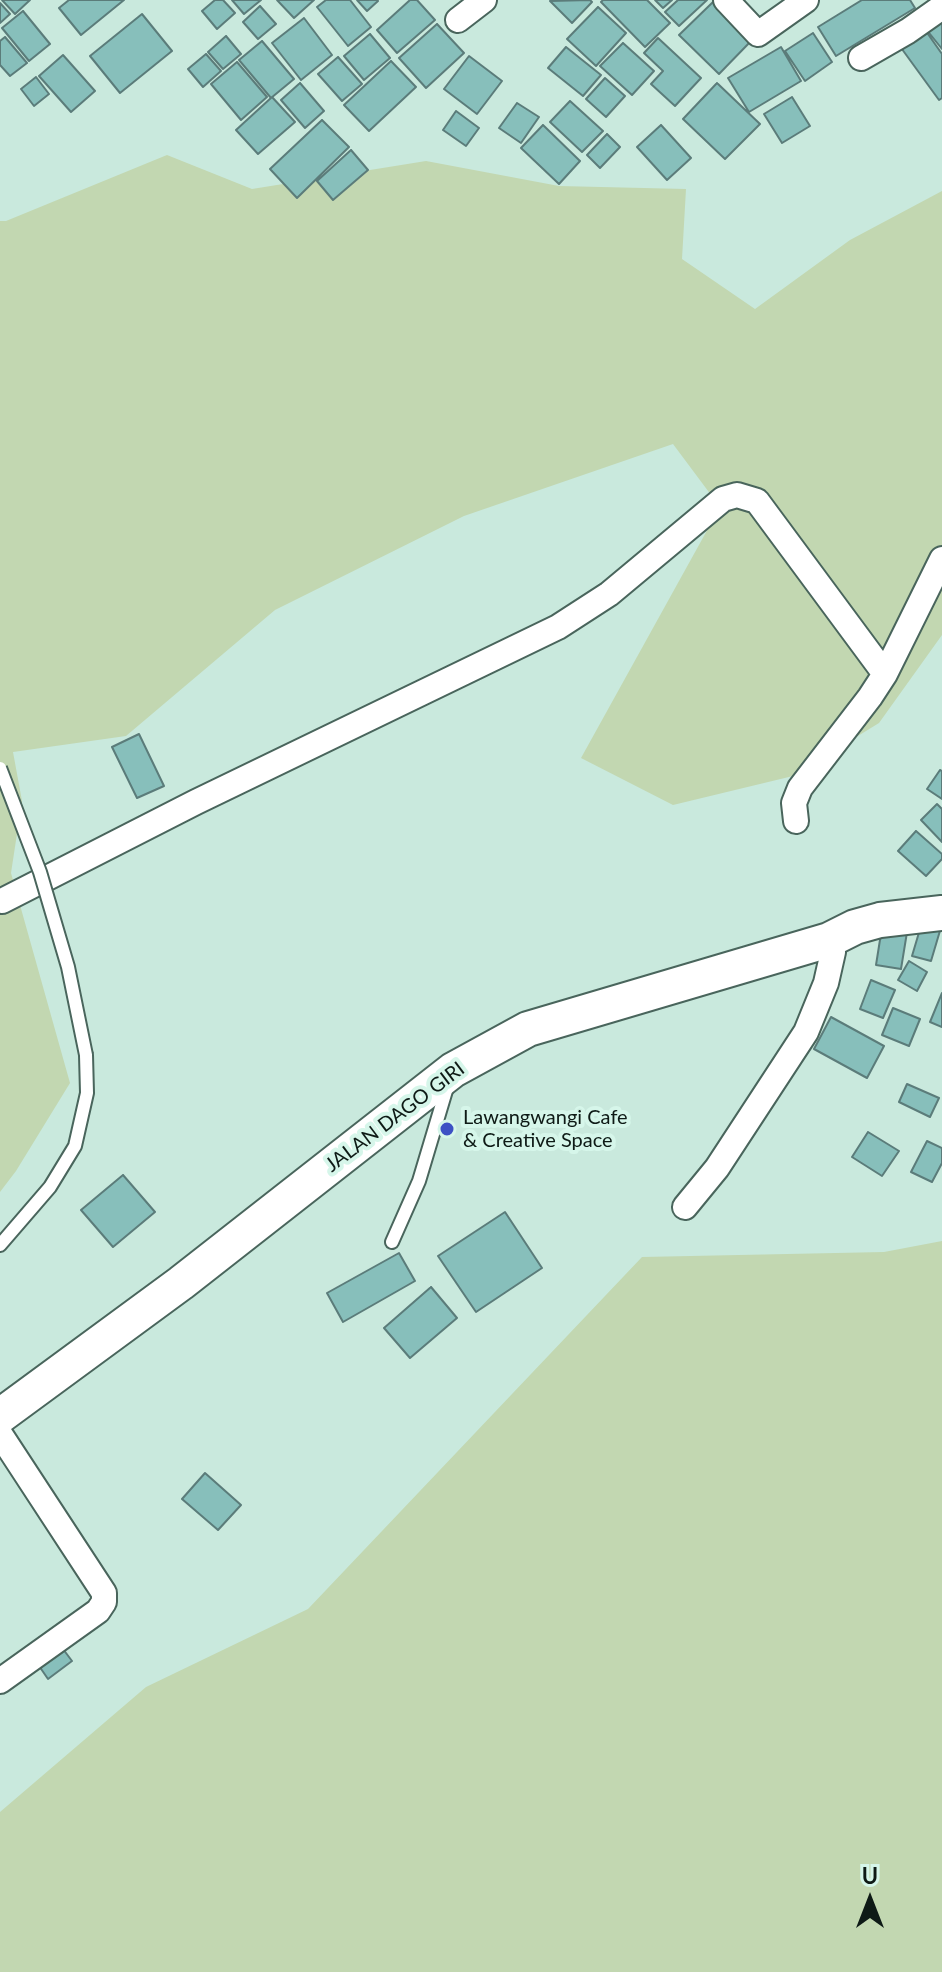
<!DOCTYPE html>
<html>
<head>
<meta charset="utf-8">
<style>
  body { margin:0 }
  #map { position:relative; width:942px; height:1972px; overflow:hidden; background:#c9e9dd; font-family:Lato,sans-serif }
  canvas { display:block }
  .north { position:absolute; left:830px; top:1860px; width:80px; height:80px; -webkit-text-stroke:6px #d6f6ea; paint-order:stroke; rotate:0deg; font-size:22px; font-weight:700; line-height:32px; text-align:center; color:#0e1a16 }
  .north::after { content:''; display:block; margin:auto; width:28px; height:36px; background:#0e1a16; clip-path:polygon(50% 0,100% 100%,50% 72%,0 100%) }
</style>
</head>
<body>
<div id="map">
<canvas width="942" height="1972"></canvas>
<div class="north">U</div>
</div>
<script>
const g = document.querySelector('canvas').getContext('2d');
g.lineJoin = 'round';
function fillPath(path, color) { g.fillStyle = color; g.fill(path, 'evenodd'); }
const shape = rows => new Path2D(rows.map(r => 'M' + r).join(''));
function stroke(path, color, width, dash) { g.strokeStyle = color; g.lineWidth = width; g.lineCap = dash ? 'butt' : 'round'; g.setLineDash(dash || []); g.stroke(path); }
function label(font, color, halo, rows, align = 'center') {
  g.font = font + ' Lato,sans-serif'; g.lineWidth = 8; g.setLineDash([]); g.textBaseline = 'middle'; g.strokeStyle = halo; g.fillStyle = color; for (const [text, x, y, turn = 0] of rows) {
    g.save(); g.translate(x, y); g.rotate((+turn || 0) * Math.PI / 180); g.textAlign = isNaN(turn) ? turn : align; if (halo) g.strokeText(text, 0, 0); g.fillText(text, 0, 0); g.restore();
  }
}
fillPath(shape([
  [167,155,252,189,426,161,559,186,686,189,682,259,755,309,850,240,942,191,942,635,879,723,793,776,673,805,581,758,720,507,673,444,464,516,275,610,126,736,13,752,22,801,11,873,70,1083,16,1171,0,1192,0,221,6,221],
  [942,1241,942,1972,0,1972,0,1812,146,1687,308,1609,642,1257,884,1252]
]), '#c2d7b1');
const building = shape([
  [2,0,30,0,15,14,2,0],
  [69,0,124,0,81,35,59,8,69,0],
  [215,0,223,0,235,13,217,29,202,11,215,0],
  [232,0,261,0,244,14,232,0],
  [277,0,314,0,294,18,277,0],
  [326,0,350,0,371,27,348,46,317,7,326,0],
  [357,0,377,0,378,1,367,11,357,0],
  [410,0,417,0,435,20,397,53,377,30,410,0],
  [590,0,592,2,572,23,550,1,590,0],
  [603,0,647,0,670,23,645,47,601,2,603,0],
  [655,0,672,0,663,8,655,0],
  [678,0,707,0,679,26,665,12,678,0],
  [862,0,910,0,915,8,836,56,818,27,862,0],
  [713,2,752,40,719,74,679,35,713,2],
  [0,3,10,14,0,23,0,3],
  [260,6,276,24,258,39,243,22,260,6],
  [598,7,626,33,596,66,567,39,598,7],
  [23,11,50,44,29,61,2,28,23,11],
  [142,14,172,51,120,93,90,56,142,14],
  [304,18,332,55,301,80,272,43,304,18],
  [942,18,942,49,926,29,942,18],
  [437,24,464,53,426,88,399,58,437,24],
  [923,27,942,54,942,98,939,100,899,45,923,27],
  [813,33,832,62,805,81,785,51,813,33],
  [370,34,390,58,364,80,344,56,370,34],
  [226,36,241,54,223,69,208,52,226,36],
  [5,37,27,63,10,76,0,65,0,41,5,37],
  [658,38,701,78,675,106,651,84,663,71,644,53,658,38],
  [262,41,294,79,271,98,239,60,262,41],
  [623,43,654,71,632,95,600,66,623,43],
  [566,47,601,75,583,96,548,68,566,47],
  [781,47,801,81,749,112,728,78,781,47],
  [206,54,221,71,203,87,188,69,206,54],
  [63,55,95,91,71,112,39,76,63,55],
  [469,56,502,81,477,114,444,89,469,56],
  [338,57,362,84,342,101,318,74,338,57],
  [391,61,416,87,369,131,344,105,391,61],
  [237,62,267,97,241,120,211,84,237,62],
  [36,77,49,94,34,106,21,89,36,77],
  [605,78,625,96,606,117,586,99,605,78],
  [300,83,324,111,305,128,281,100,300,83],
  [717,83,760,124,725,159,683,119,717,83],
  [272,97,295,122,258,154,236,130,272,97],
  [792,97,810,126,782,143,764,114,792,97],
  [570,101,603,131,582,152,550,122,570,101],
  [517,103,539,117,521,143,499,128,517,103],
  [456,111,479,128,466,146,443,130,456,111],
  [322,120,349,147,297,198,270,169,322,120],
  [543,125,580,161,559,184,521,148,543,125],
  [661,125,691,158,667,180,637,147,661,125],
  [607,134,620,147,600,168,587,155,607,134],
  [351,150,368,170,333,200,317,181,351,150],
  [139,734,164,786,137,798,112,747,139,734],
  [940,770,942,771,942,799,927,789,940,770],
  [937,804,942,809,942,842,921,820,937,804],
  [916,831,942,854,942,859,926,876,898,851,916,831],
  [923,919,942,924,931,961,912,956,923,919],
  [883,921,908,926,901,969,876,965,883,921],
  [909,961,927,972,917,991,898,980,909,961],
  [871,980,895,990,883,1018,860,1009,871,980],
  [942,993,942,1027,930,1022,942,993],
  [893,1008,920,1019,909,1046,882,1035,893,1008],
  [831,1017,884,1046,867,1078,814,1049,831,1017],
  [907,1084,939,1098,930,1117,899,1102,907,1084],
  [868,1132,899,1151,882,1176,852,1157,868,1132],
  [927,1141,942,1148,942,1163,932,1182,911,1172,927,1141],
  [123,1175,155,1212,113,1247,81,1210,123,1175],
  [505,1212,542,1268,476,1312,438,1256,505,1212],
  [399,1253,415,1281,343,1322,327,1293,399,1253],
  [431,1287,457,1318,410,1358,384,1328,431,1287],
  [205,1473,241,1505,218,1530,182,1499,205,1473],
  [60,1645,72,1661,48,1679,37,1663,60,1645]
]);
fillPath(building, '#87bfbb');
stroke(building, '#5b7c7a', 2);
const lane = shape([
  [392,1242,419,1181,448,1084],
  [0,1245,50,1187,75,1146,87,1093,86,1055]
]);
const street = shape([
  [726,0,758,34,806,0],
  [458,20,484,0],
  [861,58,908,31,942,7],
  [796,821,794,803,800,788,870,697,885,674,942,559],
  [2,901,196,802,558,627,609,594,723,499,737,495,757,501,885,674],
  [685,1207,717,1168,806,1032,826,983,833,952,829,940],
  [0,1434,104,1593,104,1602,98,1611,0,1681]
]);
const secondary = shape([
  [0,1416,181,1283,453,1070,528,1029,829,940,855,927,880,920,942,913]
]);
stroke(lane, '#49655c', 16);
stroke(street, '#49655c', 28);
stroke(secondary, '#49655c', 38);
stroke(lane, '#fff', 12);
stroke(street, '#fff', 24);
stroke(secondary, '#fff', 34);
const laneBridge = shape([
  [0,768,40,872,68,967,86,1055]
]);
stroke(laneBridge, '#49655c', 16, []);
stroke(laneBridge, '#fff', 12);
for (const [x, y, r, color] of [
  [447,1129,8,"#3d51c4"]
]) { const dot = new Path2D(); dot.arc(x, y, r, 0, 2 * Math.PI); g.fillStyle = color; g.fill(dot); stroke(dot, '#d6f6ea', 3); }
label('20px', '#0e1a16', '#d6f6ea', [
  ["JALAN DAGO GIRI",395,1117,-37]
]);
label('20px', '#0e1a16', '#d6f6ea', [
  ["Lawangwangi Cafe",463,1118],
  ["& Creative Space",463,1141]
], 'left');
</script>
</body>
</html>
